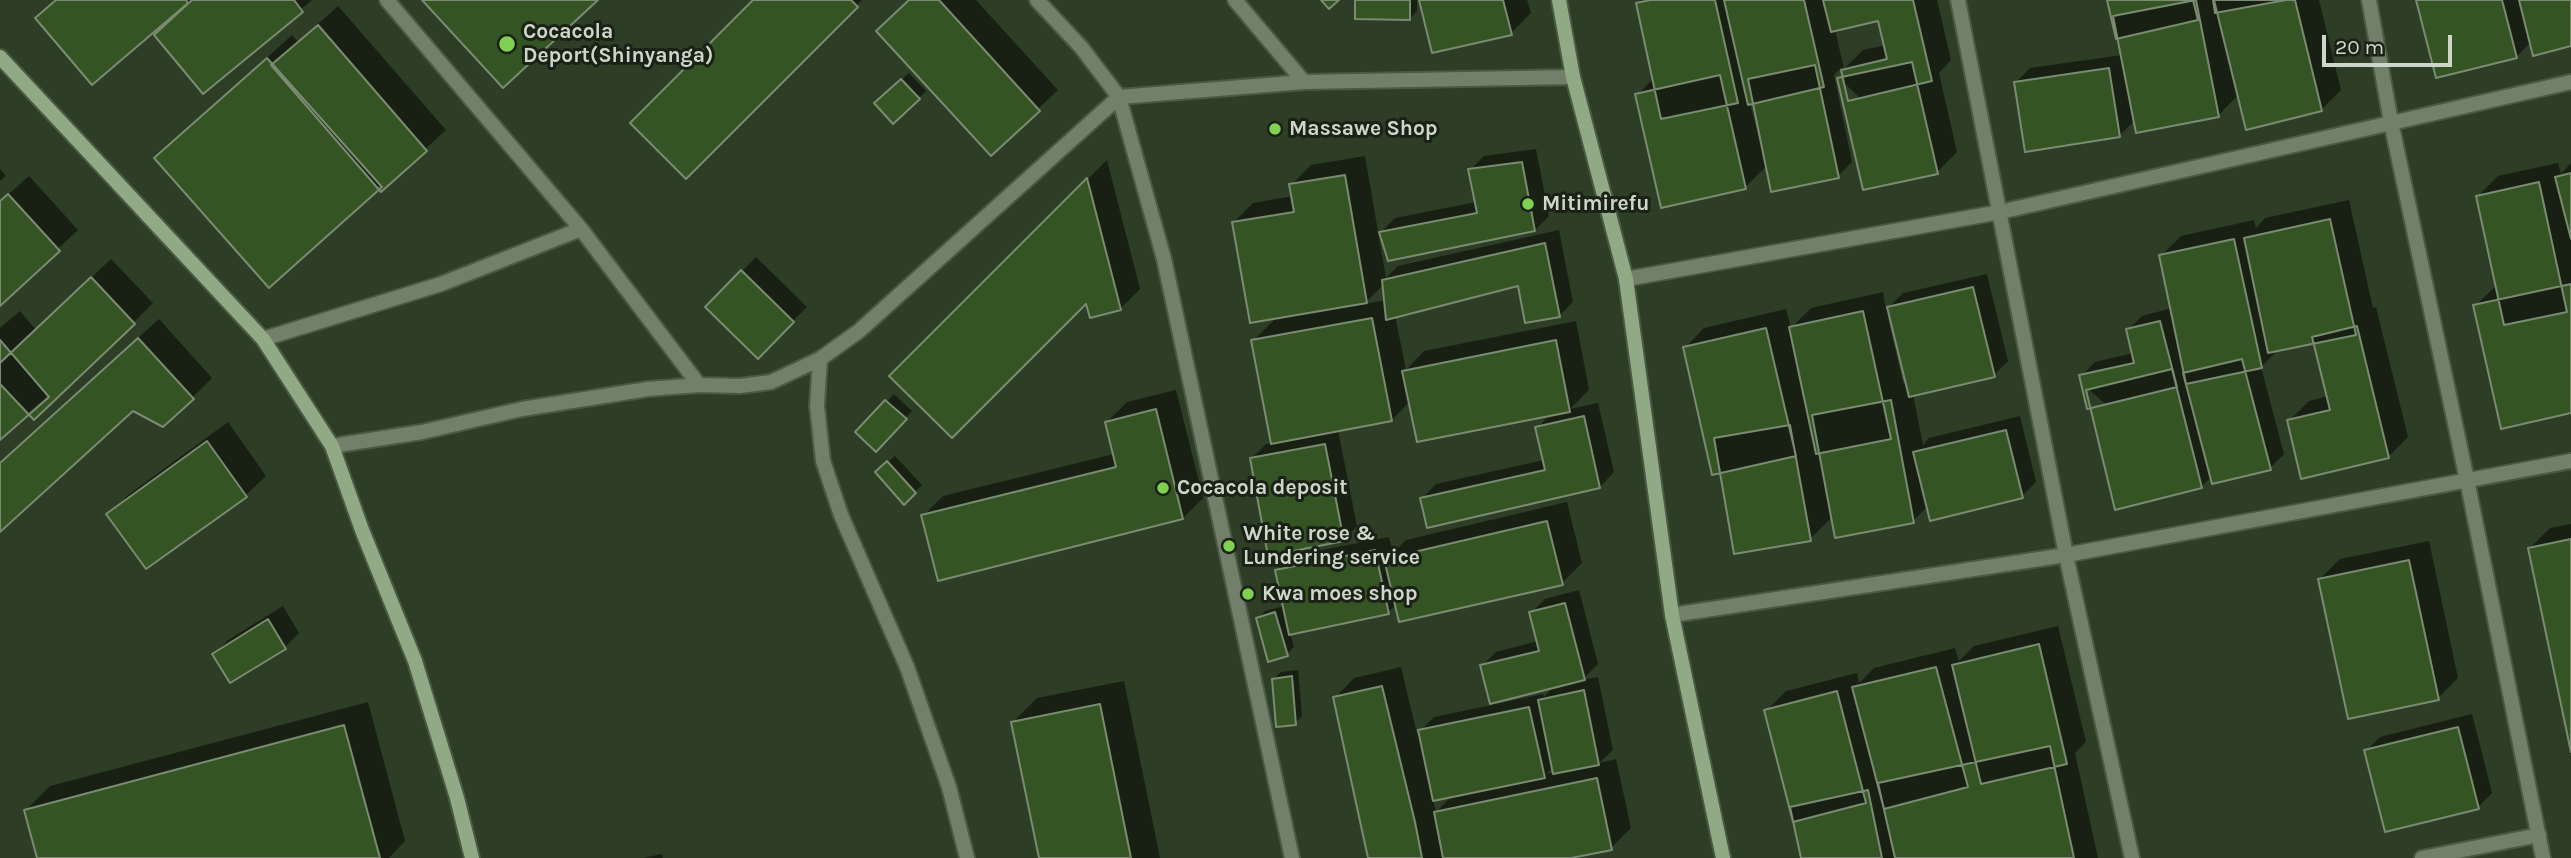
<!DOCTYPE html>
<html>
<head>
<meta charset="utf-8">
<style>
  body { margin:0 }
  #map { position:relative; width:2571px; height:858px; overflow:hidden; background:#2d3d26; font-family:Karla,sans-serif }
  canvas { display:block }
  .scale { position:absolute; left:2322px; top:35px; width:130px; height:32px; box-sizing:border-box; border:4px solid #cdd6c8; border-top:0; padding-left:9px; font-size:21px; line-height:24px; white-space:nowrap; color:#cdd6c8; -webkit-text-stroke:5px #1a2117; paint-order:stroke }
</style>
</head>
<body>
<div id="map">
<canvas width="2571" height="858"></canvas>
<div class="scale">20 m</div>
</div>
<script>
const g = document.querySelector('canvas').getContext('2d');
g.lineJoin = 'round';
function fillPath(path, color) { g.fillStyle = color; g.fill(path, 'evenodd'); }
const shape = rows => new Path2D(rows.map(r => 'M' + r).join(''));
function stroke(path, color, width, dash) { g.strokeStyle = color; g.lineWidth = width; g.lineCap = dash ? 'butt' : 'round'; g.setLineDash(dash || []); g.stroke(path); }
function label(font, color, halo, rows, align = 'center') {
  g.font = font + ' Karla,sans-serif'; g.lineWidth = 6; g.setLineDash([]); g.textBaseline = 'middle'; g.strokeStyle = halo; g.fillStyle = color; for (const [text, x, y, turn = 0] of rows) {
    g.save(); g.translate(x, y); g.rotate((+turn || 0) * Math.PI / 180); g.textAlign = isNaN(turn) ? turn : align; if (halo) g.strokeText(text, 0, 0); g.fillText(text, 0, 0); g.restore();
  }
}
fillPath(shape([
  [55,0,312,0,203,92,156,35,169,20,167,19,37,18],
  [756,0,862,0,686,177],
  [910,0,976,0,1058,90,991,153],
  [1357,0,1417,0,1417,11,1410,18],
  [1421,0,1527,0,1531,13,1511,33],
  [1641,0,1937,0,1951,60,1939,73,1957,152,1937,172,1839,78,1843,74,1842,67,1834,75,1852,162,1838,176,1768,165,1745,187,1637,95,1654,78,1638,4],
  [1879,19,1886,45,1863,50,1844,69,1835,29],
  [1755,102,1764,146,1761,147,1750,103],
  [2110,0,2319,0,2341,90,2321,110,2239,94,2218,116,2135,120,2119,136,2016,82,2030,68,2122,55],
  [2418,0,2571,0,2571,45,2531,42,2516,57],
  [338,6,446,130,384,187,156,158,292,35,298,42],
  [909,73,926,91,919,98,883,96],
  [1536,149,1549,216,1535,230,1381,232,1395,218,1476,202,1470,170,1484,156],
  [1365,156,1386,278,1398,266,1559,230,1573,302,1559,316,1520,284,1395,315,1406,370,1424,351,1576,321,1589,390,1570,409,1598,403,1614,472,1600,487,1422,499,1436,484,1544,460,1537,428,1551,414,1410,401,1392,420,1338,430,1357,526,1343,540,1252,458,1266,444,1272,443,1253,341,1277,317,1233,223,1253,203,1293,196,1291,185,1311,165],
  [1384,284,1386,300,1364,304],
  [1107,160,1140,289,1120,309,1087,300,892,376],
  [2558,163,2561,174,2571,163,2571,412,2475,306,2497,285,2478,196,2498,176],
  [0,169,6,176,0,181],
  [29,176,78,230,0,303,0,202],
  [2349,200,2373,308,2376,307,2408,437,2388,457,2289,421,2309,401,2328,396,2315,342,2279,349,2261,367,2284,454,2270,468,2212,476,2201,487,2087,388,2081,376,2095,362,2133,353,2128,330,2142,316,2172,308,2161,256,2181,236,2254,220,2256,228,2265,218],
  [756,257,807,307,758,356,707,307],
  [111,259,153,303,133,323,0,437,0,328,20,311,36,330],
  [1987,274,2008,361,1994,375,1913,394,1923,445,1929,438,2020,416,2036,482,2022,496,1928,506,1913,521,1833,516,1810,539,1721,471,1685,348,1704,328,1786,309,1791,328,1811,308,1883,292,1886,310,1903,293],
  [1891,317,1907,382,1903,383,1888,318],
  [159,319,212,378,192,398,133,409,0,530,0,463],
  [1176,390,1203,498,1183,518,923,516,943,496,1114,454,1107,422,1127,402],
  [894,394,912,411,876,449,858,432],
  [228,422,266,476,246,495,146,567,108,515,128,495],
  [895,456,922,485,904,502,884,465],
  [1567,502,1582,563,1562,583,1397,604,1388,612,1290,633,1294,647,1287,654,1258,618,1265,611,1284,606,1277,571,1291,556,1389,537,1393,553,1406,540],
  [2571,524,2571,744,2530,548,2550,528],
  [2429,541,2458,678,2438,698,2320,579,2340,559],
  [1579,590,1598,664,1582,680,1598,677,1613,750,1599,763,1616,759,1631,828,1611,848,1562,858,1370,858,1335,698,1354,678,1401,667,1417,734,1434,717,1492,705,1482,666,1496,652,1538,641,1531,613,1545,599],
  [1554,686,1544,697,1543,694,1496,704,1495,701],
  [1553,767,1555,772,1546,774],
  [1453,795,1436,812,1433,799],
  [283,606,299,633,285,647,230,681,214,654,228,640],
  [2058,626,2086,742,2075,753,2098,858,1803,858,1766,711,1786,691,1857,673,1859,683,1874,668,1955,648,1959,661,1974,646],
  [1298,670,1302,716,1295,723,1274,679,1281,672],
  [1124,681,1160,858,1040,858,1013,722,1037,698],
  [368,702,405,841,389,858,38,858,25,811,50,786],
  [2472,714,2492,793,2478,807,2366,751,2380,737],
  [662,854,663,858,643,858]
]), '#0007');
const building = shape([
  [56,0,186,0,188,3,92,85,35,18,56,0],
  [192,0,294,0,303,12,203,94,154,35,192,0],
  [422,0,598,0,503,88,422,0],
  [753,0,851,0,858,7,686,179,630,123,753,0],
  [909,0,939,0,1040,111,991,156,876,31,909,0],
  [1321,0,1339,0,1329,9,1321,0],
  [1355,0,1410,0,1410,20,1355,19,1355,0],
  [1419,0,1503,0,1512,35,1432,53,1419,0],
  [1650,0,1715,0,1738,103,1661,119,1636,3,1650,0],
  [1724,0,1804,0,1824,87,1748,105,1724,0],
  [1823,0,1913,0,1932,81,1848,101,1841,70,1887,59,1878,21,1831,32,1823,0],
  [2107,0,2193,0,2198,20,2116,39,2107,0],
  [2196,0,2219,117,2136,133,2113,16,2196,0],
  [2213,0,2286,0,2215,13,2213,0],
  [2214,0,2295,0,2322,111,2246,130,2214,0],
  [2416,0,2502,0,2517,58,2436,78,2416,0],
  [2519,0,2571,0,2571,46,2533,56,2519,0],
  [318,25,427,151,381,192,271,65,318,25],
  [267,58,382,187,269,288,154,158,267,58],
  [1912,62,1938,174,1863,190,1837,78,1912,62],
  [1815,65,1839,178,1771,192,1748,79,1815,65],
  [2109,68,2120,137,2025,152,2014,82,2109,68],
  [1720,75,1746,189,1661,208,1635,94,1720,75],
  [901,79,920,99,893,124,874,103,901,79],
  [1522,162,1535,231,1388,261,1379,232,1477,213,1468,169,1522,162],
  [2571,173,2571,239,2555,177,2571,173],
  [1345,175,1367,303,1250,323,1232,222,1294,212,1289,184,1345,175],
  [1087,178,1121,310,1090,318,1086,304,952,438,889,376,1087,178],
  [2539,182,2567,312,2504,325,2476,196,2539,182],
  [8,194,60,251,0,306,0,201,8,194],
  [2330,219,2356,335,2268,353,2244,238,2330,219],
  [2234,239,2262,368,2186,384,2159,255,2234,239],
  [1545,243,1560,317,1525,323,1518,286,1386,320,1382,280,1545,243],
  [741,270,794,322,758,359,705,307,741,270],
  [91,277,135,324,34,420,0,384,0,363,91,277],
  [2571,284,2571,413,2501,429,2473,305,2571,284],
  [1973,287,1995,377,1909,397,1887,307,1973,287],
  [1863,311,1891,439,1816,454,1789,327,1863,311],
  [1372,318,1392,421,1271,444,1251,340,1372,318],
  [2160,321,2177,387,2087,409,2079,375,2134,363,2126,329,2160,321],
  [2357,326,2389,458,2301,479,2287,420,2330,410,2312,337,2357,326],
  [1766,328,1796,456,1712,475,1683,347,1766,328],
  [138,338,194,399,163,427,133,411,0,532,0,463,138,338],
  [0,340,49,397,0,440,0,340],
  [1556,340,1570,412,1417,442,1402,371,1556,340],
  [2242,359,2271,470,2212,484,2183,373,2242,359],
  [2172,369,2202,488,2115,510,2086,390,2172,369],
  [885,400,907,419,876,452,855,432,885,400],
  [1891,400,1914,523,1835,538,1812,415,1891,400],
  [1156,409,1183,519,938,581,921,515,1116,467,1105,422,1156,409],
  [1584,416,1600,488,1427,528,1420,498,1545,470,1535,427,1584,416],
  [1790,425,1811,541,1734,554,1714,438,1790,425],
  [2006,430,2023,498,1930,521,1913,452,2006,430],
  [207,441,247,497,146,569,106,514,207,441],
  [1325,444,1344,541,1268,556,1250,458,1325,444],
  [887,461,916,493,904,505,875,472,887,461],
  [1547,521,1563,585,1399,622,1384,559,1547,521],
  [2571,539,2571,752,2528,548,2571,539],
  [1375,550,1389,614,1289,635,1275,570,1375,550],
  [2409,560,2439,700,2348,719,2318,579,2409,560],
  [1565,603,1585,680,1490,704,1480,665,1539,651,1529,612,1565,603],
  [1275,612,1288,656,1268,662,1256,618,1275,612],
  [268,619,286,649,230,683,212,654,268,619],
  [2039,644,2067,764,1981,784,1952,665,2039,644],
  [1936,667,1968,787,1884,809,1852,687,1936,667],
  [1292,676,1296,725,1276,727,1272,679,1292,676],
  [1382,686,1415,822,1422,858,1368,858,1333,697,1382,686],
  [1584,690,1599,765,1553,774,1538,700,1584,690],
  [1837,691,1866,803,1793,822,1764,710,1837,691],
  [1100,704,1131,858,1039,858,1011,722,1100,704],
  [1529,707,1545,778,1433,801,1418,730,1529,707],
  [344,725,380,858,37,858,24,810,344,725],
  [2458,727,2479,809,2385,832,2364,750,2458,727],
  [2050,746,2074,858,1895,858,1878,783,2050,746],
  [1597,778,1612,850,1571,858,1443,858,1434,812,1597,778],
  [1868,790,1882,858,1801,858,1790,807,1868,790]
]);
fillPath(building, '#355424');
stroke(building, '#7a8b71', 2);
const street = shape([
  [387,0,581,229,699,385],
  [1037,0,1081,47,1119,97,1164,259,1292,858],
  [1235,0,1304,82],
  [1958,0,2066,555,2132,858],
  [2369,0,2391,122,2467,480,2543,858],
  [1626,279,2000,212,2571,82],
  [263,339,441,284,581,229],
  [820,359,817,406,823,461,841,515,907,667,949,787,967,858],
  [332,446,422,432,522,409,648,389,699,385,740,386,771,382,820,359,859,331,1119,97,1304,82,1573,77],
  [1672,615,2066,555,2571,461],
  [2422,858,2539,835]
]);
const secondary = shape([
  [1559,0,1573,77,1626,279,1672,615,1723,858],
  [0,57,263,339,332,446,362,530,415,661,457,798,472,858]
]);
stroke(street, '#4a5943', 18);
stroke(secondary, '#4a5943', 18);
stroke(street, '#72806b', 14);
stroke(secondary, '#92a986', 14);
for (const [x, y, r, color] of [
  [507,44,9,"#80d051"],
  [1275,129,7,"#80d051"],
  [1528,204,7,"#80d051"],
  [1163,488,7,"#80d051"],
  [1229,546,7,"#80d051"],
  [1248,594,7,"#80d051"]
]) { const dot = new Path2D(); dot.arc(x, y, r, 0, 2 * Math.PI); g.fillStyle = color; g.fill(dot); stroke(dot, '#1a2117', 2.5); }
label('bold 21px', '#cdd6c8', '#1a2117', [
  ["Cocacola",523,32],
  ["Deport(Shinyanga)",523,56],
  ["Massawe Shop",1289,129],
  ["Mitimirefu",1542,204],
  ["Cocacola deposit",1177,488],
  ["White rose &",1243,534],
  ["Lundering service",1243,558],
  ["Kwa moes shop",1262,594]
], 'left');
</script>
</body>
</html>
